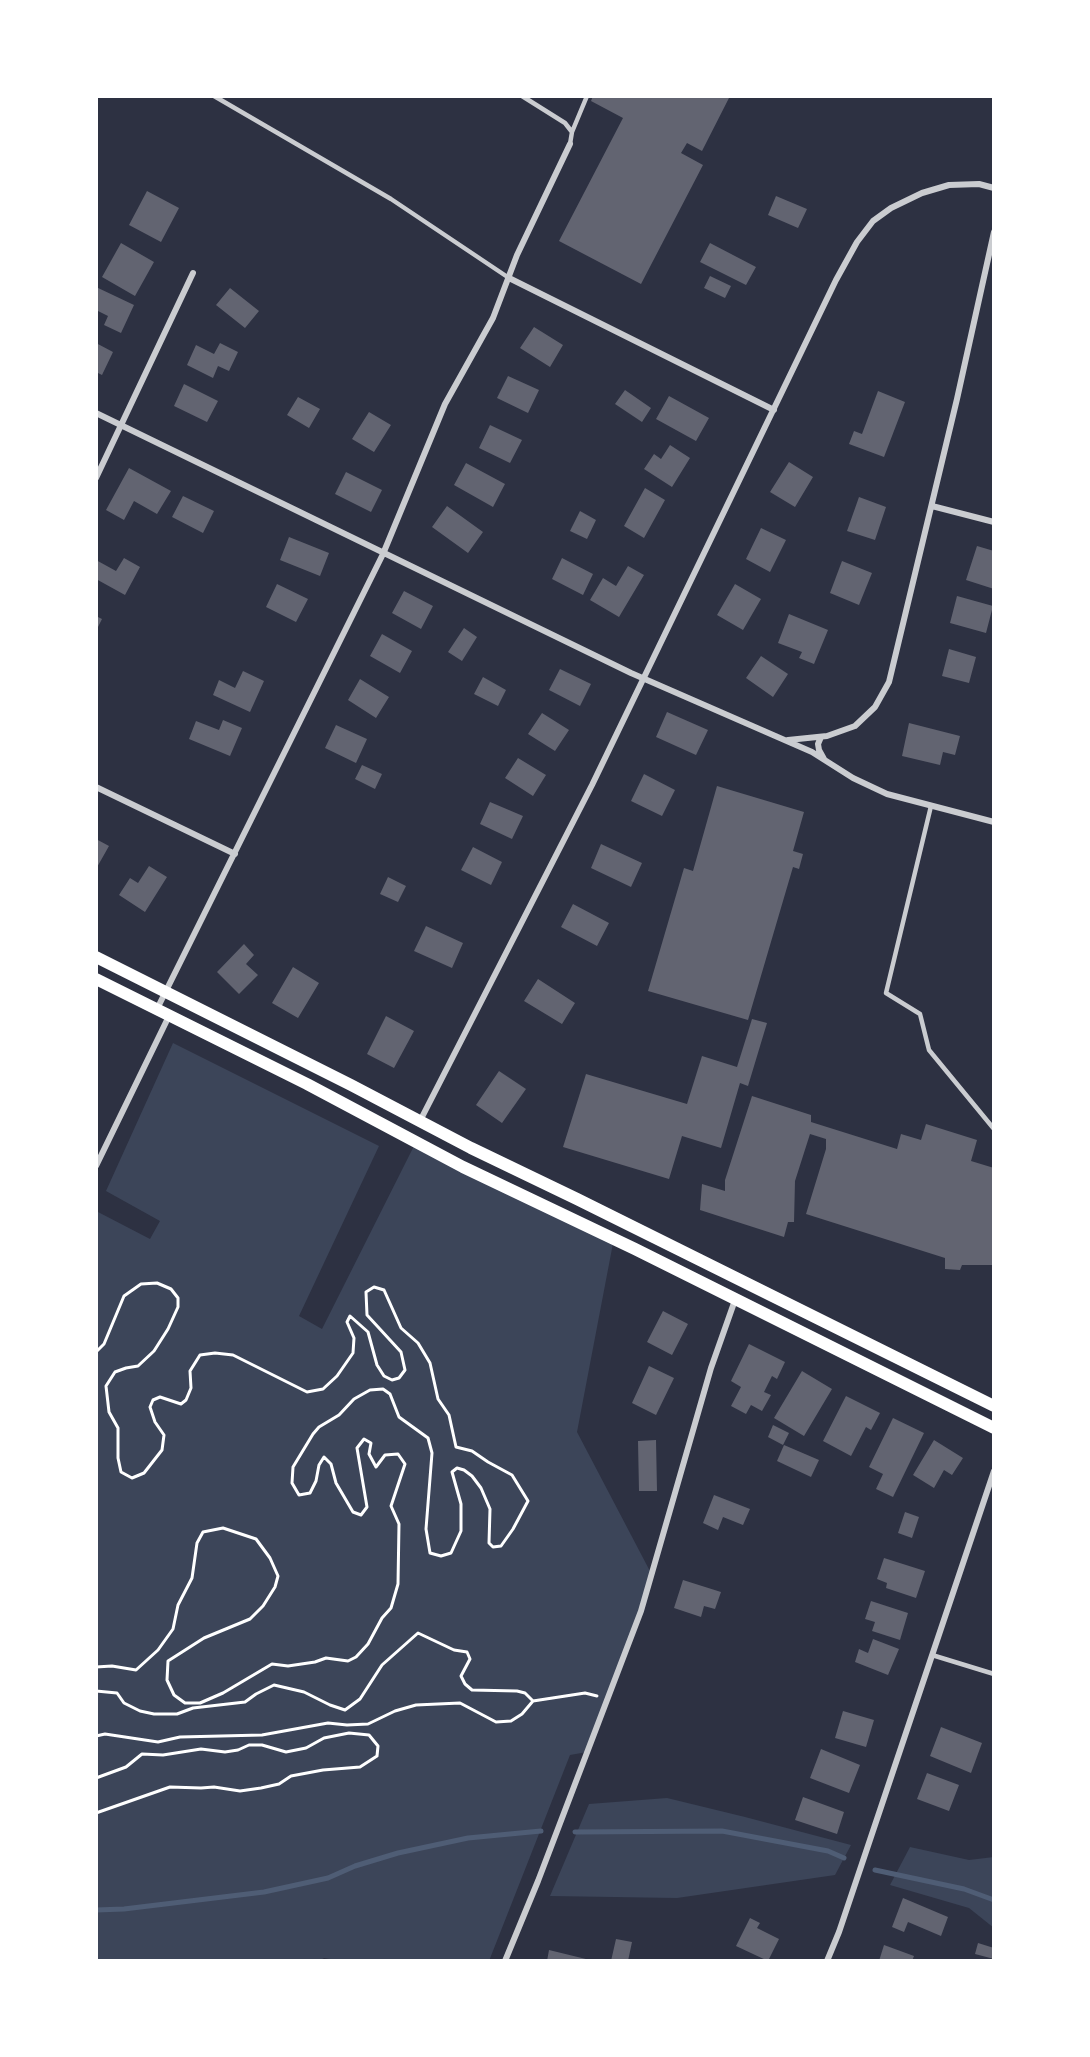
<!DOCTYPE html>
<html>
<head>
<meta charset="utf-8">
<style>
  body { margin:0 }
  #map { position:relative; width:1090px; height:2057px; overflow:hidden; background:#2d3142; font-family:"Roboto Serif",serif }
  canvas { display:block }
  .frame { position:absolute; inset:0; border:98px solid #fff; pointer-events:none }
</style>
</head>
<body>
<div id="map">
<canvas width="1090" height="2057"></canvas>
<div class="frame"></div>
</div>
<script>
const g = document.querySelector('canvas').getContext('2d');
g.lineJoin = 'round';
function fillPath(path, color) { g.fillStyle = color; g.fill(path, 'evenodd'); }
const shape = rows => new Path2D(rows.map(r => 'M' + r).join(''));
function stroke(path, color, width, dash) { g.strokeStyle = color; g.lineWidth = width; g.lineCap = dash ? 'butt' : 'round'; g.setLineDash(dash || []); g.stroke(path); }
fillPath(shape([
  [173,1043,379,1146,299,1316,322,1329,416,1142,614,1238,577,1432,652,1575,587,1752,570,1755,489,1961,343,1961,324,1958,319,1961,96,1961,96,1217,98,1212,150,1239,160,1221,106,1191],
  [667,1798,745,1817,851,1845,835,1875,677,1898,550,1896,589,1804],
  [910,1847,969,1860,994,1857,994,1928,969,1908,890,1885]
]), '#3c4559');
stroke(shape([
  [575,1832,722,1831,828,1851,844,1858],
  [875,1870,964,1889,994,1900],
  [96,1910,124,1909,264,1892,328,1878,355,1866,398,1853,468,1838,541,1831]
]), '#4f5d75', 5);
fillPath(shape([
  [593,96,730,96,702,151,687,143,681,153,703,165,641,284,559,241,623,118,591,101],
  [147,191,179,208,161,242,129,225],
  [776,196,807,209,798,228,768,215],
  [121,243,154,262,135,296,102,277],
  [710,243,756,267,746,285,700,262],
  [710,276,731,286,725,298,704,288],
  [96,287,134,305,121,333,104,325,108,316,96,310],
  [230,288,259,311,245,328,216,305],
  [534,327,563,345,550,367,520,348],
  [96,343,113,352,102,375,96,372],
  [220,343,238,352,229,371,218,366,213,378,187,365,196,345,214,354],
  [508,376,539,390,528,413,497,398],
  [184,384,218,401,207,422,174,406],
  [625,390,651,408,642,422,615,404],
  [878,391,905,402,884,457,849,444,854,431,862,434],
  [669,396,709,418,696,441,656,419],
  [298,397,320,409,309,428,287,415],
  [369,412,391,425,374,452,352,439],
  [490,425,522,440,510,463,479,448],
  [670,445,690,458,672,487,644,469,654,454,661,459],
  [789,462,813,477,795,507,770,492],
  [466,463,505,484,493,507,454,485],
  [129,468,171,491,157,514,134,501,124,520,106,510],
  [346,472,382,490,371,512,335,494],
  [645,488,665,500,644,538,624,526],
  [183,496,214,511,203,533,172,517],
  [859,497,886,507,875,540,847,531],
  [447,506,483,532,468,553,432,527],
  [580,511,596,520,587,539,570,531],
  [761,528,786,540,770,572,746,559],
  [289,537,329,553,320,576,280,560],
  [977,546,994,551,994,589,966,580],
  [124,558,140,567,125,595,96,579,96,560,116,571],
  [562,558,593,574,583,595,552,579],
  [842,561,872,573,859,605,830,593],
  [628,566,644,575,619,617,590,600,603,578,616,586],
  [277,584,308,599,296,622,266,607],
  [735,584,761,599,743,630,717,615],
  [404,591,433,606,421,629,392,613],
  [957,596,993,606,986,633,950,623],
  [789,614,828,630,814,664,799,658,802,652,778,643],
  [96,616,102,619,96,631],
  [464,628,477,637,462,661,448,652],
  [382,634,412,651,400,673,370,656],
  [949,649,976,657,969,683,942,676],
  [761,656,788,674,773,697,746,678],
  [560,669,591,684,580,706,549,690],
  [243,671,264,681,250,712,213,695,219,680,235,688],
  [483,677,506,690,498,706,474,694],
  [360,679,389,697,376,718,348,700],
  [667,712,708,730,696,755,656,737],
  [542,713,569,730,555,751,528,734],
  [223,720,242,728,230,756,189,739,196,721,219,730],
  [909,723,960,736,955,755,943,752,940,765,902,756],
  [336,725,367,739,356,763,325,748],
  [518,758,546,775,533,796,505,778],
  [362,765,382,774,375,789,355,779],
  [644,774,675,790,662,816,631,801],
  [717,786,804,812,793,851,803,854,799,869,793,867,748,1020,648,991,684,868,693,871],
  [490,802,523,816,512,839,480,824],
  [96,839,109,846,96,869],
  [601,844,642,863,631,887,591,868],
  [473,847,502,862,491,885,461,870],
  [149,866,167,877,145,912,119,895,130,878,138,883],
  [388,877,406,886,398,902,380,894],
  [573,904,609,923,597,946,561,927],
  [426,926,463,943,452,968,414,951],
  [244,944,254,955,246,964,258,975,239,994,217,972],
  [293,967,319,983,298,1018,272,1003],
  [538,979,575,1003,562,1024,524,1001],
  [386,1016,414,1031,394,1068,367,1054],
  [752,1019,767,1023,748,1086,740,1083,721,1148,682,1136,669,1179,563,1147,586,1074,687,1104,702,1056,737,1067],
  [499,1071,526,1089,502,1123,476,1105],
  [752,1096,811,1115,811,1122,897,1149,901,1134,921,1140,926,1124,977,1140,971,1161,994,1168,994,1265,962,1265,960,1270,945,1269,945,1258,806,1214,826,1149,826,1139,810,1134,795,1181,794,1222,788,1222,784,1237,700,1210,702,1184,725,1191,725,1180],
  [663,1311,688,1324,672,1355,647,1342],
  [749,1344,785,1362,777,1379,772,1376,764,1392,771,1395,762,1411,751,1405,746,1414,731,1406,741,1387,731,1381],
  [649,1366,674,1378,656,1415,632,1403],
  [802,1371,832,1389,804,1436,774,1418],
  [846,1396,880,1413,871,1430,866,1427,851,1456,823,1441],
  [893,1418,924,1433,893,1497,876,1489,883,1474,869,1467],
  [773,1425,789,1433,783,1445,768,1437],
  [656,1440,657,1491,639,1491,638,1441],
  [934,1440,963,1458,952,1475,944,1470,934,1488,913,1475],
  [784,1445,819,1460,811,1477,777,1461],
  [714,1495,750,1509,743,1525,723,1517,718,1530,703,1523],
  [905,1512,919,1517,912,1538,898,1533],
  [884,1558,925,1571,916,1598,886,1588,887,1583,877,1579],
  [683,1580,721,1592,715,1609,704,1606,701,1617,674,1608],
  [871,1601,908,1613,900,1640,872,1631,875,1622,865,1619],
  [873,1639,899,1649,888,1675,855,1662,859,1649,868,1653],
  [843,1711,874,1720,866,1747,835,1738],
  [941,1727,982,1743,971,1773,930,1756],
  [821,1749,860,1765,849,1793,810,1778],
  [927,1773,959,1785,949,1811,917,1799],
  [803,1797,844,1812,837,1834,795,1820],
  [903,1898,948,1917,941,1936,908,1922,904,1932,892,1927],
  [750,1918,760,1923,757,1928,779,1939,768,1961,736,1946],
  [616,1939,632,1942,628,1961,611,1961],
  [978,1943,994,1948,994,1959,975,1954],
  [884,1945,914,1956,912,1961,879,1961],
  [549,1950,590,1960,590,1961,547,1961]
]), '#626471');
stroke(shape([
  [96,1352,104,1344,124,1296,141,1284,157,1283,171,1289,178,1298,178,1307,168,1329,154,1351,138,1366,126,1368,115,1372,106,1386,109,1412,118,1428,118,1458,121,1472,132,1478,144,1473,162,1450,164,1435,155,1422,150,1407,153,1400,160,1397,181,1404,186,1400,191,1388,190,1371,200,1355,215,1353,233,1355,307,1392,323,1389,337,1376,353,1353,354,1338,347,1322,350,1316,368,1332,377,1365,384,1376,392,1380,399,1378,405,1370,401,1352,367,1315,366,1292,374,1287,384,1290,401,1328,418,1343,430,1363,438,1399,449,1415,456,1447,472,1451,488,1462,512,1475,528,1501,513,1529,501,1546,493,1547,489,1543,490,1509,481,1488,472,1476,464,1470,457,1468,452,1472,461,1504,461,1531,451,1553,441,1556,430,1553,426,1529,432,1453,428,1438,399,1417,390,1394,383,1389,370,1390,354,1399,339,1415,319,1427,313,1434,293,1467,292,1483,299,1495,310,1493,316,1481,319,1465,324,1457,331,1464,336,1483,353,1512,361,1515,367,1507,357,1448,364,1439,371,1443,369,1454,376,1467,385,1455,398,1454,405,1464,391,1506,399,1524,398,1584,391,1608,382,1618,368,1644,356,1657,348,1661,326,1658,315,1662,288,1666,272,1664,223,1693,200,1703,185,1703,174,1695,167,1680,168,1661,204,1638,250,1619,263,1606,275,1587,278,1576,270,1558,256,1539,223,1528,203,1532,197,1543,192,1578,178,1605,173,1629,158,1650,136,1670,112,1666,96,1667],
  [96,1691,117,1693,124,1703,140,1711,154,1714,177,1714,193,1708,245,1702,256,1694,274,1685,304,1692,330,1705,345,1710,360,1699,382,1665,418,1633,454,1650,467,1652,470,1659,461,1676,465,1684,472,1690,517,1691,525,1693,533,1701,522,1714,511,1721,496,1722,460,1703,416,1705,395,1711,368,1724,347,1725,328,1723,262,1735,180,1737,158,1742,105,1734,96,1736],
  [533,1701,585,1693,597,1696],
  [96,1778,126,1767,142,1754,163,1755,201,1749,225,1752,238,1750,249,1745,262,1745,286,1752,306,1748,324,1738,349,1733,369,1735,378,1746,377,1756,360,1767,323,1770,291,1776,279,1784,261,1788,240,1791,214,1787,201,1788,170,1787,96,1813]
]), '#fff', 3);
stroke(shape([
  [214,96,391,199,509,278],
  [522,96,565,123,572,132,570,144],
  [572,132,587,96],
  [931,806,886,993,920,1014,929,1050,994,1129],
  [932,1655,994,1674]
]), '#caccd0', 4.5);
stroke(shape([
  [509,278,774,410],
  [96,413,631,673,812,752,853,778,887,794,994,822],
  [96,478,193,273],
  [932,506,994,522],
  [821,737,818,744,819,750,824,759],
  [788,740,827,736,855,726,875,707,889,682,957,399,994,232],
  [96,787,235,854],
  [157,1009,383,554,445,404,493,318,517,255,570,144],
  [420,1121,592,785,836,280,857,242,873,221,891,208,922,193,949,185,979,184,994,188],
  [96,1166,169,1016],
  [505,1961,538,1881,641,1611,711,1368,735,1300],
  [827,1961,839,1932,994,1471]
]), '#caccd0', 6);
stroke(shape([
  [96,957,351,1085,471,1148,577,1199,994,1406],
  [96,979,307,1084,463,1167,635,1249,994,1428]
]), '#fff', 12);
</script>
</body>
</html>
